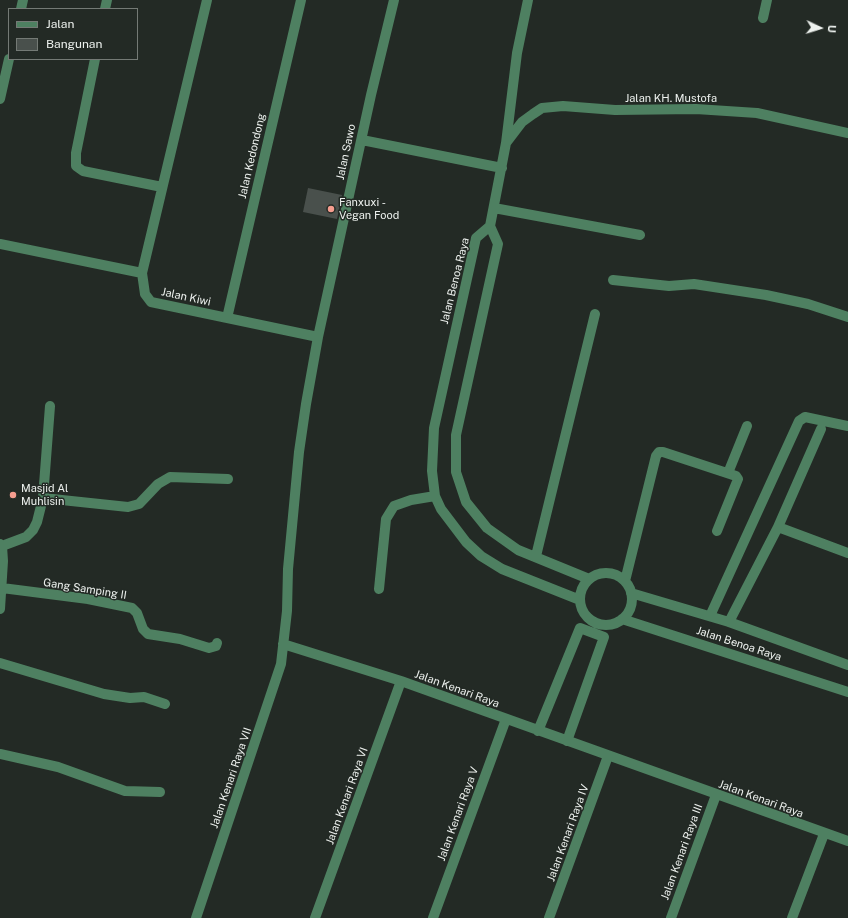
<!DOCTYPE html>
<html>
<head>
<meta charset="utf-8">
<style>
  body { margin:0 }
  #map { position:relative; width:848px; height:918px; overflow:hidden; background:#232a25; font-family:"Public Sans",sans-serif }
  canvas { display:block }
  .legend { position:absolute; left:8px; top:8px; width:130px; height:52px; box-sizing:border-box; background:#232a25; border:1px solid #747a75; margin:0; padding:5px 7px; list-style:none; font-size:12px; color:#edf1ee }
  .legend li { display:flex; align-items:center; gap:8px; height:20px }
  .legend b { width:20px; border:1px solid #747a75 }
  .north { position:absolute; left:800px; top:8px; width:40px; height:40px; -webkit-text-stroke:3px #232a25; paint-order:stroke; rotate:94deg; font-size:11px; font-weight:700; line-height:16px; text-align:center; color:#edf1ee }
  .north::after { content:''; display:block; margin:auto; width:14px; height:18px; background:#edf1ee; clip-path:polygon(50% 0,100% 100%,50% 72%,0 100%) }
</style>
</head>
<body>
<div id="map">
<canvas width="848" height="918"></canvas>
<ul class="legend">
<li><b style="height:5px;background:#4e8061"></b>Jalan</li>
<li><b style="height:11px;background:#49504c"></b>Bangunan</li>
</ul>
<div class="north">U</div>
</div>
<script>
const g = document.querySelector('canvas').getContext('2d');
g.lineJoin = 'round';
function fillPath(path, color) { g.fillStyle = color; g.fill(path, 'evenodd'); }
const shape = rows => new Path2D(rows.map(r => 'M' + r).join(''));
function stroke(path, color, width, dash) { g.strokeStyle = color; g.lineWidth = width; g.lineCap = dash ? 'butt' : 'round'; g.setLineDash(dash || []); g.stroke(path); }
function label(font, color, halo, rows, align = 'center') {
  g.font = font + ' "Public Sans",sans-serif'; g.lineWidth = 3; g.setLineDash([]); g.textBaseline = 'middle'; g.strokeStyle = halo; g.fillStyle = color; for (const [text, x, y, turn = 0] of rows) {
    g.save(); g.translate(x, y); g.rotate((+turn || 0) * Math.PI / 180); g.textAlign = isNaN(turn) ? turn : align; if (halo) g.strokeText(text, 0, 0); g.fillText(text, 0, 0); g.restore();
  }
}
fillPath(shape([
  [308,188,342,195,337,219,303,212]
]), '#49504c');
stroke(shape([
  [207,0,142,273,145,294,151,302,318,337],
  [21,9,23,0],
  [105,9,107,0],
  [763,18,767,0],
  [95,59,76,153,76,166,83,171,162,187],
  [0,99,9,59],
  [362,140,502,168],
  [506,143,522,122,533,114,542,108,563,106,615,110,696,109,757,113,848,133],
  [494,208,640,235],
  [490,226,476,238,434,428,432,471,435,496,441,509,466,542,481,556,502,569,580,600],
  [490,226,498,244,456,435,456,472,466,502,487,528,518,550,589,579],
  [490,226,506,143,517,53,528,0],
  [0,244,142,273],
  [613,280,669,286,694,284,766,295,808,304,848,317],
  [227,318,301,0],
  [728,473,747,426],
  [43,498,50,406],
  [778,527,821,429],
  [0,544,2,546,3,561,0,609],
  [2,546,26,537,33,530,37,522,43,498,128,507,139,504,158,484,170,477,228,479],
  [536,556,595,314],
  '580 599a26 26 0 1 1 52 0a26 26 0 1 1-52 0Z',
  [625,581,656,456,659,452,663,452,736,476,738,479,717,531],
  [2,588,88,599,132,608,137,613,143,629,148,634,180,639,209,648,216,646,217,643],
  [379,589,386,519,394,506,411,500,435,496],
  [631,593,729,622,848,665],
  [710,616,799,421,805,417,848,426],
  [622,619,848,692],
  [729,622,778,527,848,553],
  [283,644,401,681,848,841],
  [0,663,104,694,130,698,144,697,165,704],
  [538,731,580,628,604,637,567,741],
  [0,754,58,767,125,791,160,792],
  [196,918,281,664,287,611,288,569,299,452,306,404,318,337,371,95,394,0],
  [315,918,401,681],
  [433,918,506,719],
  [549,918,608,756],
  [671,918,716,795],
  [792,918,824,834]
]), '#4e8061', 10);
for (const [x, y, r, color] of [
  [331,209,4,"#f59d8f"],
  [13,495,4,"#f59d8f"]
]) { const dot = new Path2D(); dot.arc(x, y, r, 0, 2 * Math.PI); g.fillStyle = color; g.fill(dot); stroke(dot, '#232a25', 1.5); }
label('11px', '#edf1ee', '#232a25', [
  ["Jalan KH. Mustofa",671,99],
  ["Jalan Sawo",346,152,-78],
  ["Jalan Kedondong",252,156,-77],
  ["Jalan Benoa Raya",455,281,-76],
  ["Jalan Kiwi",186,297,12],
  ["Gang Samping II",85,589,9],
  ["Jalan Benoa Raya",739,644,18],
  ["Jalan Kenari Raya",457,689,20],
  ["Jalan Kenari Raya VII",231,778,-71],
  ["Jalan Kenari Raya VI",347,796,-70],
  ["Jalan Kenari Raya",761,799,20],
  ["Jalan Kenari Raya V",458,814,-70],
  ["Jalan Kenari Raya IV",568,833,-70],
  ["Jalan Kenari Raya III",682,852,-70]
]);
label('11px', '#edf1ee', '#232a25', [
  ["Fanxuxi -",339,203],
  ["Vegan Food",339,216],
  ["Masjid Al",21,489],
  ["Muhlisin",21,502]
], 'left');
</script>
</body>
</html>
